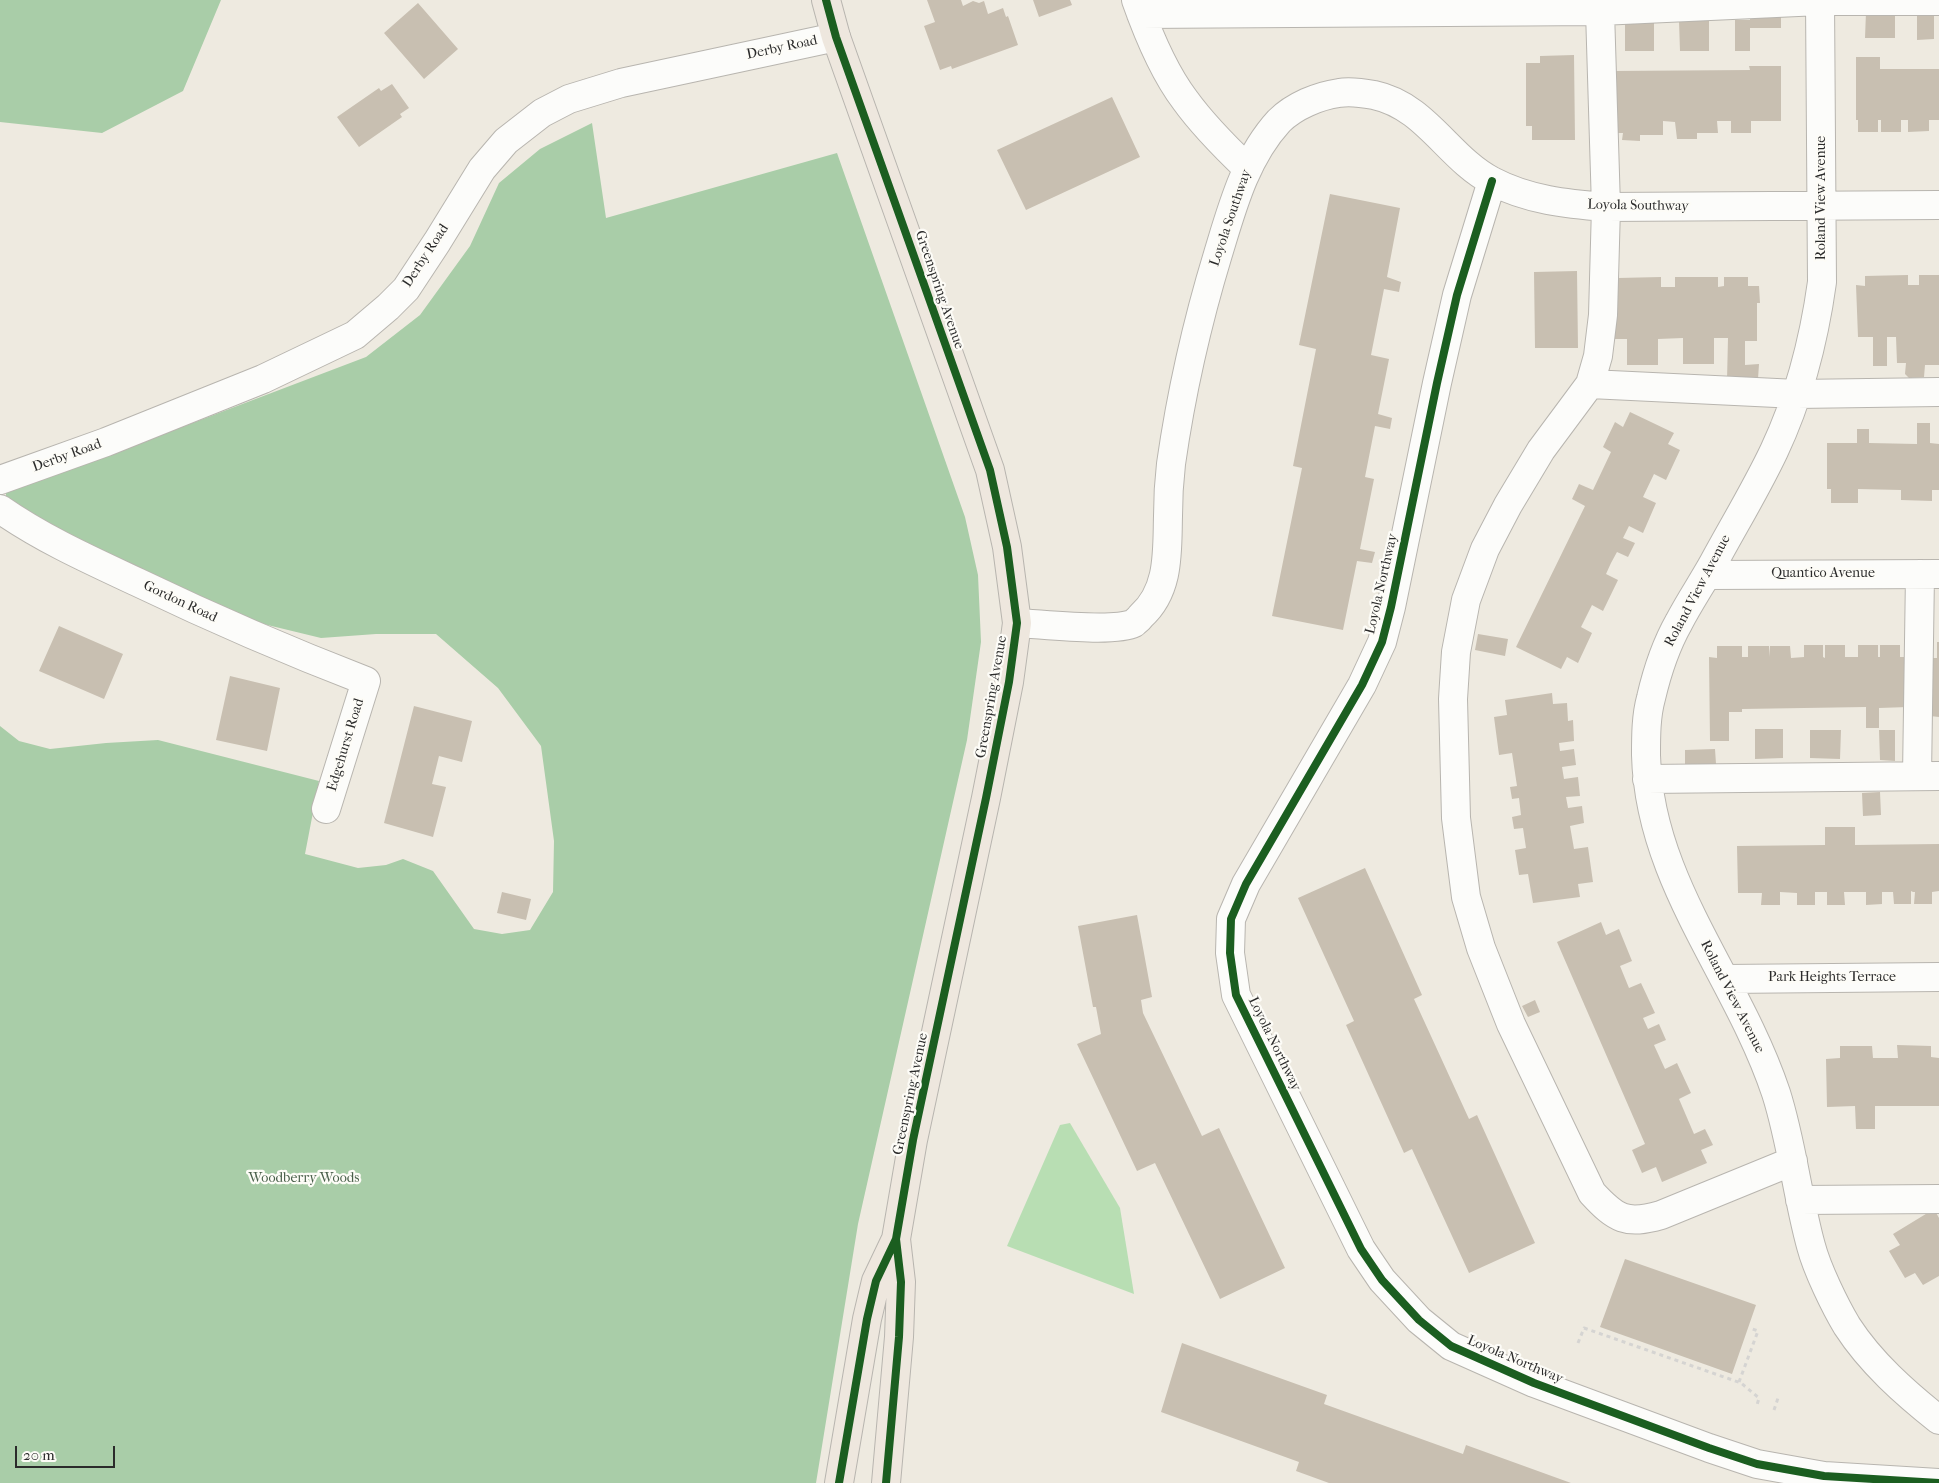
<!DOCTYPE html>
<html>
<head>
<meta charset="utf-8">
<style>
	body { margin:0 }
	#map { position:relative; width:1939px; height:1483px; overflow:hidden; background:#eeeae0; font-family:"IM FELL French Canon",serif }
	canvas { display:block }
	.scale { position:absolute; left:15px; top:1446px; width:100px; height:22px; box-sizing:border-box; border:2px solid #2b2b2b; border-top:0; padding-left:6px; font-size:15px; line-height:18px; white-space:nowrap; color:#2b2b2b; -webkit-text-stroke:4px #fdfcf7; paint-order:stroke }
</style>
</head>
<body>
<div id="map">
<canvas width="1939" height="1483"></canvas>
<div class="scale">20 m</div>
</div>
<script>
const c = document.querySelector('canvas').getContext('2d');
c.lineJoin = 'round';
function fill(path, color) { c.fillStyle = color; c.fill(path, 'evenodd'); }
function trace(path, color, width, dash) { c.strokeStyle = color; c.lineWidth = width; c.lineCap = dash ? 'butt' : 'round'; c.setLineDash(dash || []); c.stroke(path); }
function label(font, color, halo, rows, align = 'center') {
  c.font = font + ' "IM FELL French Canon",serif'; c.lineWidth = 4.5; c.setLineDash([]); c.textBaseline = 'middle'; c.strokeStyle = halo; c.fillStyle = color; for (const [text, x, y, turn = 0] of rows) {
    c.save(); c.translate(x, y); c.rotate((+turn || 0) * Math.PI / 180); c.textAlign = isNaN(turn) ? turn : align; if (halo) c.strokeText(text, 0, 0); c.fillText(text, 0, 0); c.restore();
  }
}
fill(new Path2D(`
	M1070,1123L1120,1208L1134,1294L1007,1246L1060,1125Z`), '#b8deb3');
fill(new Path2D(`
	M0,0H221L183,91L102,133L0,122Z
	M592,123L606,218L837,153L965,517L978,575L981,642L967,740L858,1224L816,1483H0V726L19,741L50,749L106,743L158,740L319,781L305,854L358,868L386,865L403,859L433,871L474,929L502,934L530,930L553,892L554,841L541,746L498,688L436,634H376L321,638L251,621L16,509L6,498V493L12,488L124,449L366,357L420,315L470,246L499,183L540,149Z`), '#a9cda8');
fill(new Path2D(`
	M927,0H961L963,6L973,1L979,3L984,1L988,14L1003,8L1006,17L1008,16L1018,45L952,69L951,66L940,70L924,26L935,22Z
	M1033,0H1070L1072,5L1039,17Z
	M418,3L458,49L424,79L384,33Z
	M1917,10H1934V39L1917,40Z
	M1866,12H1895V38H1865Z
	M1750,13H1781V28H1750V51H1735V20H1750Z
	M1709,20V51H1680L1679,21Z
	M1625,21H1654V51H1625Z
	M1574,55L1575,140H1532V126H1526V63H1540V56Z
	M1856,57H1880V69H1939V120H1929V131L1908,132V120H1901V132H1881V120H1878V132H1858V120H1856Z
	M1749,66H1781V121H1751V133H1731V121H1717L1718,133H1697V139H1677L1675,122L1663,121V135H1640V141L1622,140L1623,133H1618V122H1613L1612,71L1750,70Z
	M392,84L409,108L400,114L402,117L359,147L337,117L379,88L381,91Z
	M1112,97L1140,157L1026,210L997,150Z
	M1330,194L1400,208L1387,277L1401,282L1399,292L1384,289L1371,355L1389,359L1378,414L1392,418L1390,429L1375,426L1365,477L1374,479L1360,549L1375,552L1372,563L1357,561L1343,630L1272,616L1302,468L1293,466L1316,349L1299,345Z
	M1577,271L1578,348H1535L1534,272Z
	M1908,275V285H1919V275H1939V365H1925L1924,377L1909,378L1905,374L1906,363H1897L1896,337H1887V366H1873V337H1858L1856,285L1865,286V276Z
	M1661,277V287H1675V277H1718V287L1724,286V277H1748V286H1759L1760,303H1757V341H1745V365L1759,364L1758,379L1727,380L1728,338H1714V364H1683V338L1658,339V365H1627V339H1614L1612,287H1618V278Z
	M1630,412L1674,433L1668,444L1680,450L1666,480L1654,474L1643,497L1656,503L1643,533L1629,526L1623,538L1635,543L1628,557L1617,552L1611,563L1606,574L1618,580L1603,611L1592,605L1581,627L1592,633L1578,663L1567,657L1561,669L1516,647L1585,506L1572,499L1579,484L1593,490L1611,452L1603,447L1615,422L1623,427Z
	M1917,423H1930V443L1939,444V490H1932V501L1901,500V490L1858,489V503H1831V489H1827V443H1857V429H1869V443L1917,444Z
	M59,626L123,654L104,699L39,671Z
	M1478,634L1508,639L1505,656L1475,650Z
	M1937,642H1939V717L1930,716L1931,658H1937Z
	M1804,645H1823V657L1825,658V645H1845V657H1858V645H1878V657H1880V645H1900V657H1908V707L1879,708V728H1866V707L1742,709V712H1729V741H1710L1709,657L1717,658V646H1742V657H1748V646H1769L1770,657V646H1790L1791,658L1804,657Z
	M230,676L280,688L267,751L216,740Z
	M1552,693L1553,704L1567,703L1568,721L1573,720L1574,741L1559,743L1560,751L1574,749L1576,765L1562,767L1564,779L1578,777L1580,796L1566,797L1568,808L1582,806L1584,823L1570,826L1574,849L1588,847L1593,882L1578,884L1580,897L1533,903L1528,874L1519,875L1515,850L1526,848L1523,828L1514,829L1512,817L1521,815L1519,798L1512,799L1510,787L1517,786L1512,753L1499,755L1494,717L1507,715L1505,700Z
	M414,706L472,721L462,762L439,756L432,784L446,787L433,837L384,823Z
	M1755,729H1783V758L1755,759Z
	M1810,730H1841L1840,759L1810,758Z
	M1879,730H1895V761L1880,760Z
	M1715,749L1716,764L1685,765V750Z
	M1880,792L1881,815L1863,816L1862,793Z
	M1825,827H1855V845L1939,844V891L1932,892V904H1914L1915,892H1913L1911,891V904H1894L1893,892H1882V904L1866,905V892H1844L1845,905H1827V892H1815V905H1797V893L1780,892V905H1761L1762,893H1738L1737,846L1825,845Z
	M1365,868L1422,995L1414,999L1469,1119L1477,1115L1535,1243L1469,1273L1412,1149L1404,1153L1346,1025L1354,1021L1298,898Z
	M502,892L531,899L526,920L497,913Z
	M1137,915L1152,997L1141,1000L1143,1013L1202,1136L1219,1128L1285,1268L1220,1299L1155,1163L1137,1171L1077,1044L1101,1034L1096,1007H1093L1078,926Z
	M1601,922L1606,935L1619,929L1632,961L1620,966L1629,988L1641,983L1655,1013L1643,1018L1648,1029L1659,1024L1666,1040L1654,1045L1665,1069L1677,1063L1691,1093L1679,1099L1694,1134L1705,1129L1713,1145L1701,1150L1707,1163L1662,1182L1656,1167L1642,1173L1632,1150L1645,1144L1557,942Z
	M1535,1000L1540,1012L1528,1017L1522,1006Z
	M1897,1045L1931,1046V1057L1939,1058V1106H1875V1129H1856L1855,1106L1827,1107L1826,1059L1840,1058V1046H1872L1873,1058H1898Z
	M1934,1209L1939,1218V1276L1923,1285L1915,1273L1905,1278L1889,1251L1900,1245L1893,1234Z
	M1625,1259L1756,1305L1732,1374L1600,1327Z
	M1182,1343L1327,1395L1324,1404L1463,1454L1466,1445L1571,1483H1329L1296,1471L1299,1462L1161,1412Z`), '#c8bfb1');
const minor = new Path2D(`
	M1136,0C1148,34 1163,71 1185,100C1203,125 1225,147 1247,168
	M1820,0L1822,282C1814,340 1799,398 1774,451C1756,489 1734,525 1714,562C1703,582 1690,601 1679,622C1666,645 1657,672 1651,698C1646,716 1646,736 1646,755C1649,882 1737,976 1776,1093C1792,1143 1797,1195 1811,1246C1817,1269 1835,1306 1847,1326C1871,1363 1905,1393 1939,1420
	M1600,11L1606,207L1603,315L1598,356L1590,384L1541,450L1508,505L1485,549L1466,600L1456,652L1453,699L1456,818L1466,897L1481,948L1511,1024L1592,1193C1616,1219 1626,1225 1661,1215L1793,1161
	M1141,14L1600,11L1820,1H1939
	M1492,181L1457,295L1437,383L1391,607L1382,642L1362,685L1246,884L1231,919L1230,953L1236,995L1361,1249L1382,1280L1419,1320L1451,1346L1534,1383L1709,1448L1757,1464L1824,1476L1939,1483
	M1590,384L1797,394L1939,392
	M0,480L106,442L263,379L355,335L388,307L406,289L437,242L482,169L506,141L542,113L569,99L621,83L836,37
	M0,509C43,539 90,560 137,582C212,618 288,651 366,681L326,809
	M1707,575L1939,574
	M1017,623C1042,624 1114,633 1134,623C1135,622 1141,617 1141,616C1170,590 1167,551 1168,516C1168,499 1169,481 1171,464C1181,394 1197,323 1218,254C1232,208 1245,158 1279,121C1294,106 1318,96 1339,93C1350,91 1363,93 1374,95C1426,106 1448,158 1492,181C1528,200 1567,204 1606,207L1939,205
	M1917,776L1920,574
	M1647,779L1939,776
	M1725,979L1939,977
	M1800,1200L1939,1199`);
const major = new Path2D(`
	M826,0L836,37L990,470L1007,547L1017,623L1009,682L986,798L913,1140L896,1239L876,1281L867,1319L839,1483
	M886,1483L899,1337L901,1282L896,1239`);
trace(minor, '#b8b5af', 30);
trace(major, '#b8b5af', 30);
trace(new Path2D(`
	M1578,1343L1584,1328L1741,1383L1759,1398L1757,1405
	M1739,1382L1758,1331L1750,1328
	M1774,1410L1778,1398`), '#d5d4d2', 3, [4, 4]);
trace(minor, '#fcfcfa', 28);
trace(major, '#eee7de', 28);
trace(new Path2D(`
	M826,0L836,37L990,470L1007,547L1017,623L1009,682L986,798L913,1140L896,1239L876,1281L867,1319L839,1483
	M1492,181L1457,295L1437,383L1391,607L1382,642L1362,685L1246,884L1231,919L1230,953L1236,995L1361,1249L1382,1280L1419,1320L1451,1346L1534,1383L1709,1448L1757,1464L1824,1476L1939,1483
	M886,1483L899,1337L901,1282L896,1239`), '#1b5e20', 8);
label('14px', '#2b2b2b', '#fdfcf7', [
	["Derby Road",782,48,-12],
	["Roland View Avenue",1822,198,-90],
	["Loyola Southway",1638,206,1],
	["Loyola Southway",1231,218,-71],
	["Derby Road",426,256,-57],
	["Greenspring Avenue",939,290,71],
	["Derby Road",67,456,-20],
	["Quantico Avenue",1823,574],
	["Loyola Northway",1382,584,-77],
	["Roland View Avenue",1698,591,-62],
	["Gordon Road",180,602,25],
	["Greenspring Avenue",992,697,-80],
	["Edgehurst Road",346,745,-73],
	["Park Heights Terrace",1832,978],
	["Roland View Avenue",1732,997,63],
	["Loyola Northway",1274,1044,64],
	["Greenspring Avenue",911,1094,-78],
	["Loyola Northway",1515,1360,23]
]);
label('14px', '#485e49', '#fdfcf7', [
	["Woodberry Woods",304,1179]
]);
</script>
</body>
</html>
